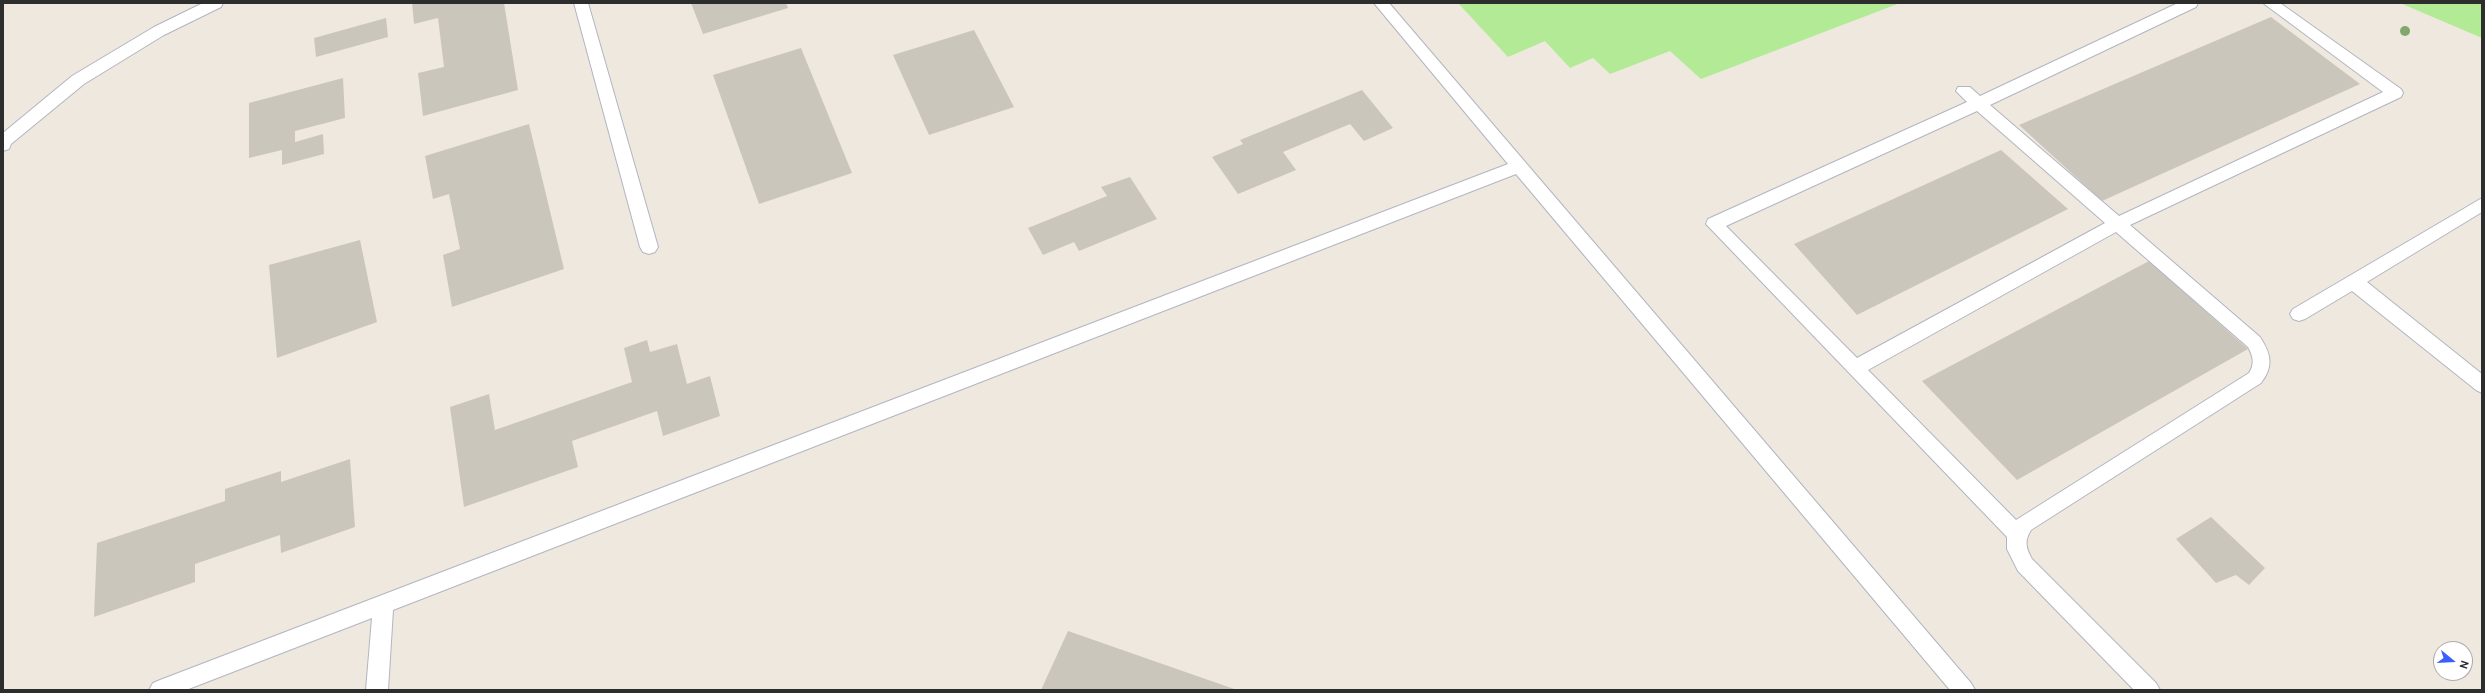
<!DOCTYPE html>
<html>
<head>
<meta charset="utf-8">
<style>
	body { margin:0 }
	#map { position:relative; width:2485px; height:693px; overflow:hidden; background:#efe8de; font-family:Overpass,sans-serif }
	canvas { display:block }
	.frame { position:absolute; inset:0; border:4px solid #2d2d2d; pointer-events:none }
	.north { position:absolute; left:2433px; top:641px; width:40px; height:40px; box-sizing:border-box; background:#fff; border:1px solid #ababab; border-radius:50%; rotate:108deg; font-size:11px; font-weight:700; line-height:16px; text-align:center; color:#2d2d2d }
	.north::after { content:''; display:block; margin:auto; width:14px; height:18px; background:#3b5fff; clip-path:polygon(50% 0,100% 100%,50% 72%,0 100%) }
</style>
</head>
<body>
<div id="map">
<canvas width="2485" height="693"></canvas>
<div class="frame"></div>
<div class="north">N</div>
</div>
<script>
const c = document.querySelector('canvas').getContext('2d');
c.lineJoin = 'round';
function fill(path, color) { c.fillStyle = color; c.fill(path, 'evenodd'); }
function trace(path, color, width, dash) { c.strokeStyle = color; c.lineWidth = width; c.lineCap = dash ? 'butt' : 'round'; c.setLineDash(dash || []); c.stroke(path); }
fill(new Path2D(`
	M1458,3H1900L1701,79L1670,51L1610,74L1593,58L1570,68L1545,41L1508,57Z
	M2400,3H2482V38Z`), '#b2ea96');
fill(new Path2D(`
	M412,3H504L518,90L423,116L418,73L444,67L438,18L414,24Z
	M691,3H786L788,8L703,34Z
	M2271,17L2360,84L2102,201L2019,125Z
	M386,18L388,37L316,57L314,38Z
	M974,30L1014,107L929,135L893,55Z
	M801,48L852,173L759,204L713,75Z
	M343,78L345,118L295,131V142L323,134L324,154L282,165V150L249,158V103Z
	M1362,90L1393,128L1364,141L1350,124L1283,152L1296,170L1238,194L1212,157L1243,144L1240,140Z
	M529,124L564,269L452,307L443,255L460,249L449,194L433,199L425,156Z
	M2001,150L2068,209L1857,315L1794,244Z
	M1130,177L1157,219L1079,251L1074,242L1043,255L1028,228L1107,196L1101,187Z
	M360,240L377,322L277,358L269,265Z
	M2149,261L2248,349L2017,480L1922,381Z
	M647,340L650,352L677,344L687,384L710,376L720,416L663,436L657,411L572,441L578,467L464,507L450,407L489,394L495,430L632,382L624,348Z
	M350,459L355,527L281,553L280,535L195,564V582L94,617L97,543L225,501V489L281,471V482Z
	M2211,517L2265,568L2249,585L2236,575L2216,583L2176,539Z
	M1068,631L1237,690H1041Z`), '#cbc6bc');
const service = new Path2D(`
	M203,3H223L221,7L164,35L84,84L11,144L9,149L3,151V133L72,76L154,27Z
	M574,3H588L658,247L655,252L649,254L643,252L640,247Z
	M1374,3H1389L1971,683L1975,690H1950L1516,174L393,610L388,690H366L372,618L186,690H149L153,683L160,680L1508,164Z
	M2178,3H2198L2196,7L1990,105L2119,216L2383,92L2263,3H2280L2401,89L2403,93L2401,97L2130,225L2260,337C2271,354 2274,366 2261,383L2031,530C2024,541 2026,548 2032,559L2156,683L2160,690H2134L2018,571L2007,549V537L1706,224L1708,219L1967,102L1956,91L1958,87H1970L1980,96ZM1977,111L2105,223L1857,358L1726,226ZM2116,232L2248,347C2253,356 2255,364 2249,373L2016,520L1868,370Z
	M2482,198V212L2367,282L2482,374V393L2476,390L2352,291L2305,319L2299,321L2293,319L2290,314L2293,309Z`);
trace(service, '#b2b5c1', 2);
fill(service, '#fff');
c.fillStyle = '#81a76f';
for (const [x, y] of [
	[2405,31]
]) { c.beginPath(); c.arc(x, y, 5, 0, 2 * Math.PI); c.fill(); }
</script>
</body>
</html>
